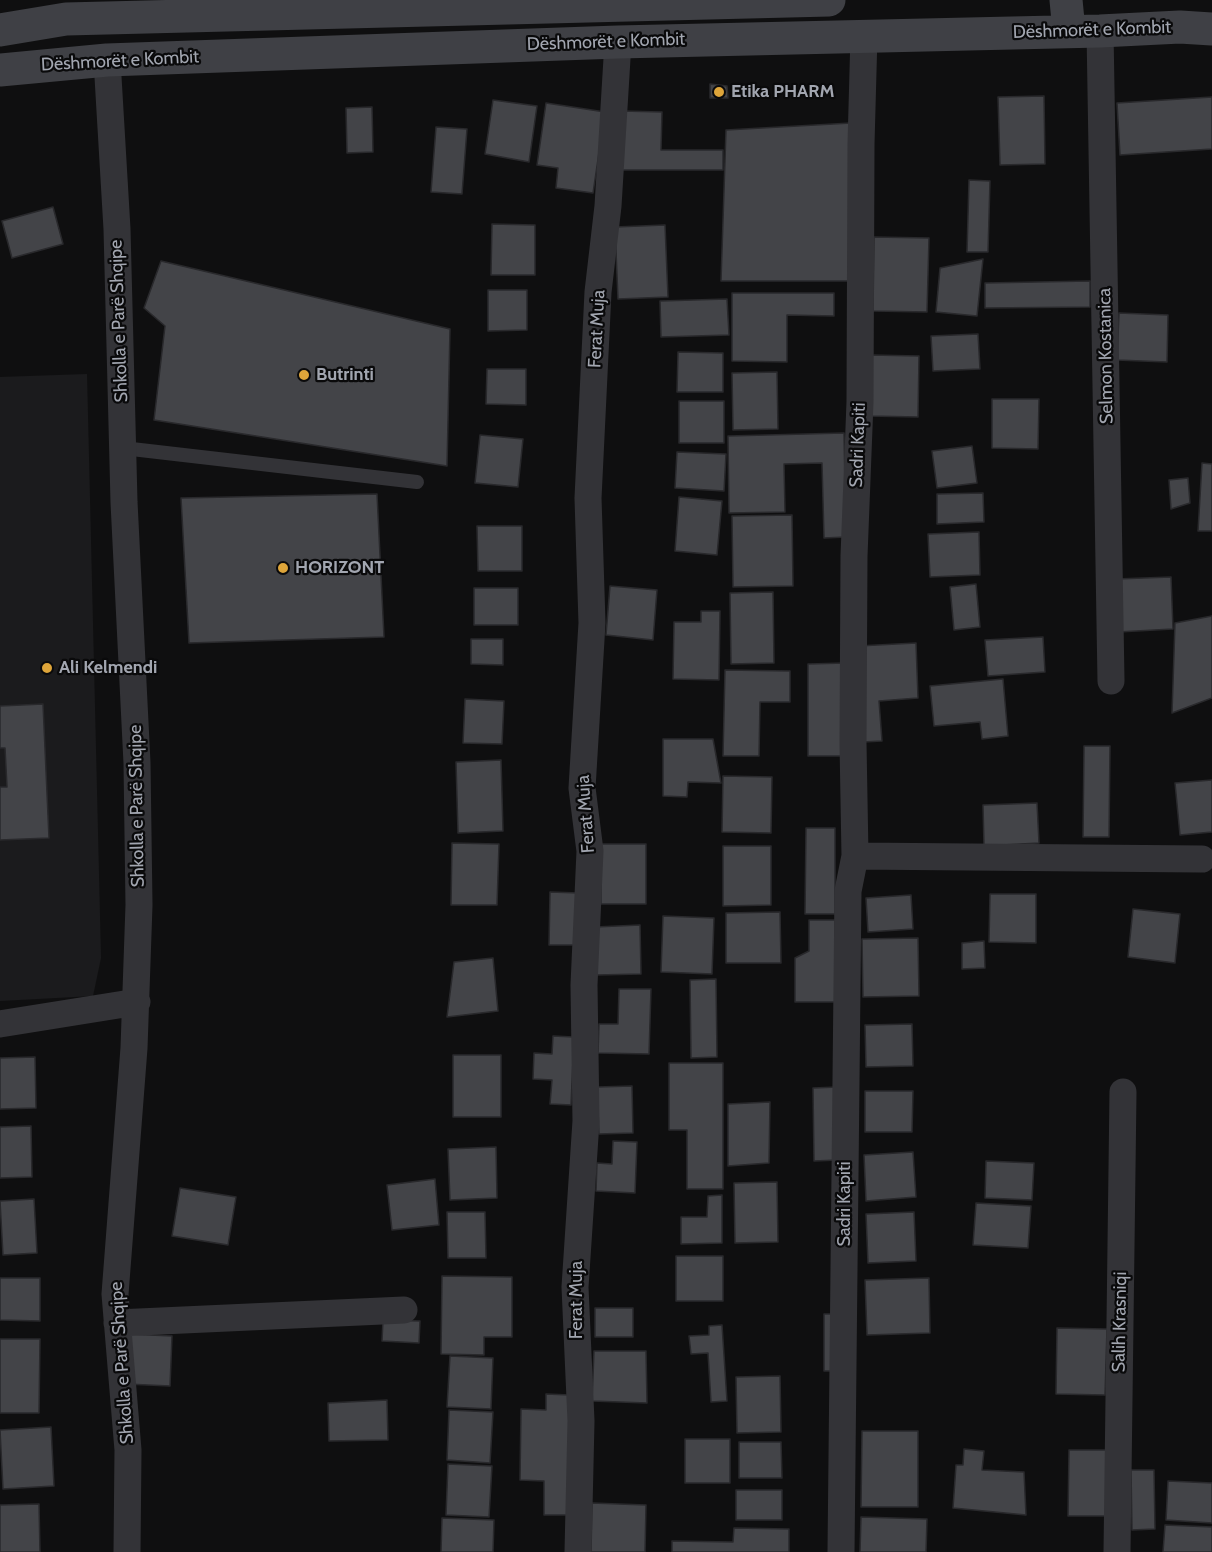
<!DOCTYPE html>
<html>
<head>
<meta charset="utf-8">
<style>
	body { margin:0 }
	canvas { display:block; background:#0f0f10 }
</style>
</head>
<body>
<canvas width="1212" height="1552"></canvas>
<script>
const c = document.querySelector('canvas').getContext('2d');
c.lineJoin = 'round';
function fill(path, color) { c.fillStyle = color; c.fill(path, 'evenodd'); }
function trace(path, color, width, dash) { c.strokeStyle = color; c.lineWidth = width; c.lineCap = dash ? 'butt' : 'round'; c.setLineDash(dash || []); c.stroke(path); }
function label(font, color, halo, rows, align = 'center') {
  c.font = font + ' Cabin,sans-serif'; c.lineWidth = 4.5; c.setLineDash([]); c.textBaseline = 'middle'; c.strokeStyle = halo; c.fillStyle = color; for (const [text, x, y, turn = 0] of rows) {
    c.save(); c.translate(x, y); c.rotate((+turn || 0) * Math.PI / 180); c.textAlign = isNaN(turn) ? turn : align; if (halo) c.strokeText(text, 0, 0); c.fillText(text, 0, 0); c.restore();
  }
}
fill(new Path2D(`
	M87,374L101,958L93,996L0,1001V377Z`), '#1b1b1d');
const building = new Path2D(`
	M710,84L727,86L728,98H710Z
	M1044,96L1045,164L1000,165L998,97Z
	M1212,97V149L1120,155L1117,103Z
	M493,100L537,106L529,162L485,154Z
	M546,103L605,112L593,193L556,188L558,168L537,165Z
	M372,107L373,152L347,153L346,108Z
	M622,111L662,112L661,150H723V170H622Z
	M851,123L850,281H721L726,130Z
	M436,127L467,129L462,194L431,192Z
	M969,180L990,181L988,252H967Z
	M53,207L63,244L12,258L2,221Z
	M492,224L535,225V275H491Z
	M665,225L668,297L618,299L615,227Z
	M874,237L929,238L927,312L873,311Z
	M983,259L977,316L936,312L940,268Z
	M161,261L450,329L447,466L154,420L165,326L144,308Z
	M1090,281V307L985,308V283Z
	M488,290H527V330L488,331Z
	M732,293H834V316L787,315V362L732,361Z
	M727,299L729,335L661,337L660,301Z
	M1119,313L1168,315L1167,362L1117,360Z
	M978,334L980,369L933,371L931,336Z
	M678,352L723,353V392H677Z
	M871,355L919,356L918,417L869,416Z
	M487,369H526V405L486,404Z
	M777,372L778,429L733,430L732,373Z
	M992,399H1039L1038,449L992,448Z
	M679,401H724V443H679Z
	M844,433L846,537L824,538L822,463L784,464L785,512L729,513L728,436Z
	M480,435L523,439L518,487L475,483Z
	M972,446L977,483L937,488L932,451Z
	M677,452L726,454L724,491L675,488Z
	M1202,463L1212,464V531H1198Z
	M1188,478L1190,503L1171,509L1169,480Z
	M983,493L984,522L937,524V494Z
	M377,494L384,637L189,643L181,498Z
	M679,497L722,501L717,555L675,551Z
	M792,515L793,586L733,587L732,516Z
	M477,526H522V571H478Z
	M979,532L980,575L930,577L928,534Z
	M1171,577L1173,629L1118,632L1116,579Z
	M976,584L980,627L954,630L950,587Z
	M610,586L657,590L653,640L606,635Z
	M474,588H518V625H474Z
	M773,592L774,663L731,664L730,593Z
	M701,611H720L719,680L673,679L674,622H701Z
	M1212,616V698L1172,713L1175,623Z
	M1043,637L1045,672L988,676L985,640Z
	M471,639H503V665L471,664Z
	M916,643L918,698L879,701L882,741L863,742L858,646Z
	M845,663V756H808V664Z
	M725,670L790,671V702H760L759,756H723Z
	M1003,679L1008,736L982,739L980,722L934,726L930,686Z
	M465,699L504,701L502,744L463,743Z
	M43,704L49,838L0,840V787H7L5,748H0V706Z
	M663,739H713L721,783L688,782L687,797L663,796Z
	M1084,746H1110L1109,837H1083Z
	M501,760L503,831L458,833L456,762Z
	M723,776L772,777L771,833L722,832Z
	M1212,780V832L1180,835L1175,783Z
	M1037,803L1039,843L984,846L983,805Z
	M806,828H835V914H805Z
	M452,843L499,844L497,905H451Z
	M601,844H646V904H601Z
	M723,846H771V905L723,906Z
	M550,892L579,893L578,945H549Z
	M990,894H1036V943L989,942Z
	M911,895L913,929L868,932L866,898Z
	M1133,909L1180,914L1175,963L1128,957Z
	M780,912L781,963H726V913Z
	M663,916L714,918L712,974L661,972Z
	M809,920H835V1002H795V958L809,951Z
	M640,925L641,974L597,975L595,927Z
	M918,938L919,996L863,997L862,939Z
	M984,941L985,968L962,969V943Z
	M493,958L498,1011L447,1017L454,962Z
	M716,979L717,1057L691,1058L690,980Z
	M619,989H651L649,1054L598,1053L599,1024H618Z
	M912,1024L913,1066L866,1067L865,1025Z
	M553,1036L574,1037L571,1105L550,1104L552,1080L533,1079L534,1053L552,1054Z
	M453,1055H501V1117H453Z
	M35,1057L36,1108L0,1109V1058Z
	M669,1063H723V1189H687V1130H669Z
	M632,1086L633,1133L599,1134L597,1087Z
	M838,1087V1160L814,1161L813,1088Z
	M865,1091H913L912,1132H865Z
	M770,1102L769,1163L728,1166V1104Z
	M31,1126L32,1177L0,1178V1127Z
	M613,1141L637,1142L635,1193L596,1191L597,1163L612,1164Z
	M496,1147L497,1198L450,1200L448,1149Z
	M913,1152L916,1197L866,1201L864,1155Z
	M986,1161L1034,1163L1032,1200L985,1198Z
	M435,1179L439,1225L392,1230L387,1185Z
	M777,1182L778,1242L735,1243L734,1183Z
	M180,1188L236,1197L228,1245L172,1236Z
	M722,1195V1243L681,1244V1217H707L708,1196Z
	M34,1199L37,1253L3,1255L0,1201Z
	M976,1203L1031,1206L1028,1248L973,1245Z
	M447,1212H485L486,1258H448Z
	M914,1212L916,1261L868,1263L866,1214Z
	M676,1256H723V1301H676Z
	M442,1276L512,1277V1337H484V1355L441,1354Z
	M0,1278H40V1321L0,1320Z
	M929,1278L930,1333L867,1335L865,1280Z
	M595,1308H633V1337H595Z
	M824,1314H842L840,1371H824Z
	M383,1320L420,1321L419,1343L382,1341Z
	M722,1325L727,1401L711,1402L708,1353L691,1354L689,1336L709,1335V1326Z
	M1057,1328L1107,1329L1105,1395L1056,1394Z
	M129,1334L172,1336L170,1386L126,1384Z
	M0,1339H40L39,1413H0Z
	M594,1351H646L647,1403L592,1401Z
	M450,1356L493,1358L491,1409L447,1407Z
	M780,1376L781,1432L737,1433L736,1377Z
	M546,1394L570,1395L568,1515H544V1481L520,1480L521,1409L546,1410Z
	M387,1400L388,1440L329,1441L328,1403Z
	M449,1410L493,1412L490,1463L447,1460Z
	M51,1427L54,1486L3,1489L0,1430Z
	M862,1431H918V1507H861Z
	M685,1439H730V1483H685Z
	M739,1442H781L782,1478H739Z
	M964,1449L984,1451L982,1470L1024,1472L1026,1515L953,1508L956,1465H963Z
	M1069,1450H1110L1109,1516H1068Z
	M448,1464L492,1466L489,1517L446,1515Z
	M1131,1470H1154L1155,1529L1132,1530Z
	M1168,1481L1212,1483V1523L1166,1520Z
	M736,1490H782V1520H736Z
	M592,1503L646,1505L645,1552H591Z
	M39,1504L40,1552H0V1505Z
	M861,1517L927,1519L926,1552H860Z
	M442,1518L494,1520L493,1552H441Z
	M1165,1525L1212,1527V1552H1163Z
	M734,1528L789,1529V1552H672V1541L733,1542Z`);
fill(building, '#434448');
trace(building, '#29292c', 1.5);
trace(new Path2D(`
	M123,448L417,482`), '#333337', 14);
trace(new Path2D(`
	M1100,31L1111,681
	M107,60L117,229L124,502L137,763L139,905L134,1048L115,1294L128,1450L127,1552
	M855,856L1202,859
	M0,1024L137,1002
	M117,1323L404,1310
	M578,1552L581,1421L575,1287L586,1121L584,985L590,851L582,788L592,623L588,498L598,292L608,206L618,42
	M841,1552L848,891L855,856L853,743L854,556L860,402L861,144L864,35
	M1117,1552L1123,1092`), '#333337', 27);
trace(new Path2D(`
	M1066,0L1069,31
	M0,30L66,19L829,0
	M0,70L107,60L618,42L1100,31L1180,27L1212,29`), '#3f4045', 33);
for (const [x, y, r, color] of [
	[719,92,6,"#dea53a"],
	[304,375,6,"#dea53a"],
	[283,568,6,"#dea53a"],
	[47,668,6,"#dea53a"]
]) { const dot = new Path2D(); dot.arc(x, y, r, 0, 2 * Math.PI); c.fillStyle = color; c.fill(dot); trace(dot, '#0a0a0b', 2); }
label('18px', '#a2a6b0', '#0a0a0b', [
	["Dëshmorët e Kombit",1092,30,-2],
	["Dëshmorët e Kombit",606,42,-2],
	["Dëshmorët e Kombit",120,61,-3],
	["Shkolla e Parë Shqipe",119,321,-92],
	["Ferat Muja",597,329,-87],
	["Selmon Kostanica",1106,356,-91],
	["Sadri Kapiti",858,445,-88],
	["Shkolla e Parë Shqipe",137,806,-91],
	["Ferat Muja",586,814,-94],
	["Sadri Kapiti",845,1204,-90],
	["Ferat Muja",577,1300,-90],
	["Salih Krasniqi",1120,1322,-89],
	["Shkolla e Parë Shqipe",122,1363,-94]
]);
label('bold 18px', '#a2a6b0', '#0a0a0b', [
	["Etika PHARM",731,92],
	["Butrinti",316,375],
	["HORIZONT",295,568],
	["Ali Kelmendi",59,668]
], 'left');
</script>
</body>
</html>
